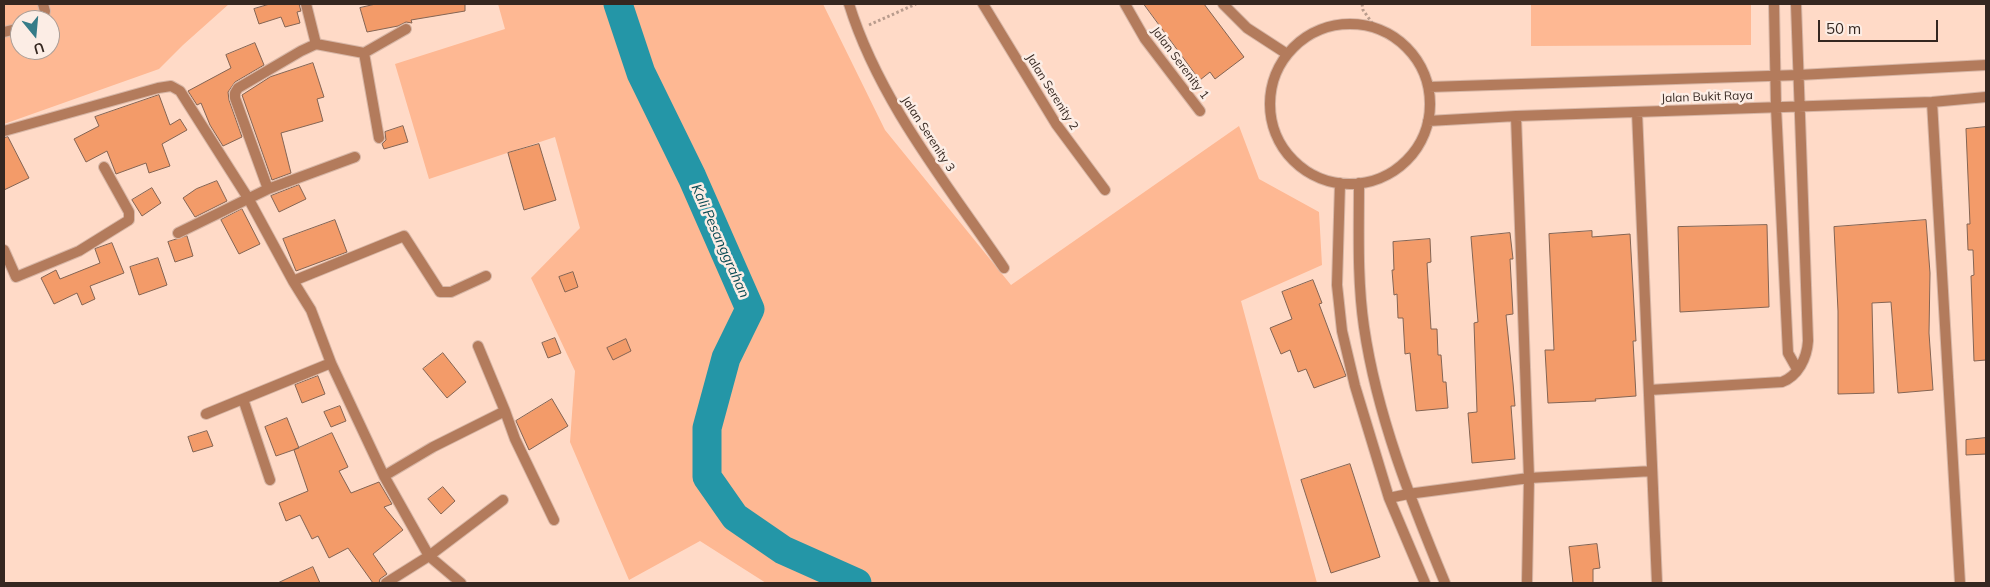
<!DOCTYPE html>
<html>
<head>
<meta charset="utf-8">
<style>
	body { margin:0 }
	#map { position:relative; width:1990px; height:587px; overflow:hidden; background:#ffdac7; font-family:Mulish,sans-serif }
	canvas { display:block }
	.frame { position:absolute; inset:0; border:5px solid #352720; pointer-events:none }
	.north { position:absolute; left:10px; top:10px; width:50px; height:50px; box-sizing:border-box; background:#fcede5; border:1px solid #ac9e96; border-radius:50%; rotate:163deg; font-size:14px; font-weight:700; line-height:20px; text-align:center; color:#352720 }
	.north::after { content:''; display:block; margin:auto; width:18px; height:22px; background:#367c88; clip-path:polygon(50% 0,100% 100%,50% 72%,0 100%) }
	.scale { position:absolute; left:1818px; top:20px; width:120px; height:22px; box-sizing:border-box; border:2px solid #352720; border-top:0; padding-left:6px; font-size:15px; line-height:18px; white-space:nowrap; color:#352720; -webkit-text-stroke:4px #fcede5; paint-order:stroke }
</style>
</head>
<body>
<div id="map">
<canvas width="1990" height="587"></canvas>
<div class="frame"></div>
<div class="north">U</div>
<div class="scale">50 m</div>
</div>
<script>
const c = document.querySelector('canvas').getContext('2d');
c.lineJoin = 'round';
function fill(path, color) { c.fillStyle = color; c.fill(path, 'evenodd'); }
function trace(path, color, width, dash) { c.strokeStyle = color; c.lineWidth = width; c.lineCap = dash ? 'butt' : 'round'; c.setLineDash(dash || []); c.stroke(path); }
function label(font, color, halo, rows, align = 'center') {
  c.font = font + ' Mulish,sans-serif'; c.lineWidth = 5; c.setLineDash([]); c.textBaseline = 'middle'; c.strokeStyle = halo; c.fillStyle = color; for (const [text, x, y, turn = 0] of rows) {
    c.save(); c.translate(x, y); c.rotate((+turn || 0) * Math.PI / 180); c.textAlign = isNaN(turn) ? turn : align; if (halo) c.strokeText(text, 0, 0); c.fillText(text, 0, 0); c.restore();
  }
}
fill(new Path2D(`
	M4,4H229L183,45L159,69L4,124ZM20,20H50V50H20Z
	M498,4H823L885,130L1011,285L1239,126L1259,179L1319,212L1322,265L1241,301L1317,583H766L700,541L629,580L570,442L575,371L531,278L580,228L555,137L429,179L395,64L505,29Z
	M1531,4H1751V45L1531,46Z`), '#feb893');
trace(new Path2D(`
	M618,4L641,73L692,177L750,309L726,358L707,428V477L735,517L783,550L857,583`), '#2496a7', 29);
const building = new Path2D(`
	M270,4H299L301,11L297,12L300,23L285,27L281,17L259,24L254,9Z
	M376,4H465V11L411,20L412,23L406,22L398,26L367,32L360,8Z
	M1144,4H1204L1244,57L1215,79L1210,72L1200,80Z
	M255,43L264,65L235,82L228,92L229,100L242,137L223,146L210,125L201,103L197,105L188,91L231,68L226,55Z
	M313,63L324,97L317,99L323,121L281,133L291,173L272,180L242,95L270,77Z
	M159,95L170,125L180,119L187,130L162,144L170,166L149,173L146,163L116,174L107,151L86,162L74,139L99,126L95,117Z
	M403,126L408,142L384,149L382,144L386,140L385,132Z
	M1986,127V360L1974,361L1971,276L1974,275L1973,250H1968L1967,224H1970L1966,129Z
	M8,137L29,178L4,190V138Z
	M539,144L556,200L524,210L508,153Z
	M217,181L227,201L195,217L183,198L196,189Z
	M299,185L306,199L279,212L271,196Z
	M152,188L161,203L142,216L132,200Z
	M242,209L260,244L239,254L221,220Z
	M335,220L347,252L296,271L283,239Z
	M1926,220L1930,273L1929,333L1933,390L1898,393L1891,302L1872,303L1874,393L1838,394V311L1834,227Z
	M1767,225L1769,307L1680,312L1678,227Z
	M1592,231V237L1630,234L1636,341H1633L1636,396L1595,399L1596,401L1548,403L1545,350H1554L1549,234Z
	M1510,233L1513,259H1510L1513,314L1506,315L1513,383L1515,406H1511L1515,459L1472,463L1468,413L1477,412L1474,323L1478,322L1471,237Z
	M187,236L193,256L175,262L168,242Z
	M1430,239L1431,262L1427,263L1431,329H1437L1438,355H1441L1443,382H1446L1448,408L1416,411L1410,353L1405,354L1403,318H1398L1397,294L1394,295L1392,270H1394L1393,242Z
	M112,243L124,273L90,286L95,299L82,305L77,293L54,304L41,278L56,270L60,279L100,263L95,249Z
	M158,258L167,285L139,295L130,267Z
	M573,272L578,287L565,292L559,277Z
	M1313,280L1322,303L1319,304L1346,376L1314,388L1306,369L1298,372L1290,350L1281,354L1270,328L1292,319L1282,292Z
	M555,338L561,353L548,358L542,343Z
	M626,339L631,351L613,360L607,348Z
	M443,353L466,382L447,398L423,369Z
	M318,376L325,394L302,403L295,385Z
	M552,399L568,426L529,450L516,421Z
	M340,406L346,421L331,427L324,412Z
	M287,418L299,448L276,456L265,427Z
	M207,431L213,446L193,452L188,437Z
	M332,433L348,467L339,471L351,493L379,482L392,504L384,507L403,530L373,554L387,574L380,579L379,583H373L348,548L329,558L318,536L312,539L300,515L286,521L279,503L308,491L294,450Z
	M1986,438V454L1966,455V440Z
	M1350,464L1380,557L1331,573L1301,480Z
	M443,487L455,501L441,514L428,499Z
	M1597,544L1600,568L1593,569V583H1573L1569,547Z
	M313,567L320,583H278Z`);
fill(building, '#f39b69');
trace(building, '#846453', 1);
const street = new Path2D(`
	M43,4L45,11L43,20
	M306,4L316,44
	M849,4C879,101 947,184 1004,268
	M983,4L1056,124L1105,190
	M1125,4L1145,39L1200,111
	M1223,4L1247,28L1287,54
	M1774,4L1776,107L1788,353L1797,369
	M1270 104a80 80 0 1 1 160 0a80 80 0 1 1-160 0Z
	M4,32L20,28
	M364,53L379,138
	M1429,87L1799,75L1986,65
	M1932,102L1960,583
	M1637,112L1657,583
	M1516,116L1529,478L1527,583
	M1428,121L1516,116L1932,102L1986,97
	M4,131L158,88L171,86L180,91L248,198L293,281L311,310L331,363L384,476L429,556L461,583
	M1340,183L1337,285L1342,331L1355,386L1389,498L1425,583
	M1359,183C1359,231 1357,279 1364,327C1377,416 1411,501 1445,583
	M268,189L235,98V93L238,88L301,51L316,44L364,53L406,29
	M178,233L268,189L355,157
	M4,250L16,277L79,251L129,220V212L104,167
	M293,281L404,236L440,292H451L486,276
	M1649,390L1782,382C1798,376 1807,358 1808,341L1796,4
	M243,399L270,480
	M505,411L515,439L554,520
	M206,414L331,363
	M384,476L433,447L505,411L478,346
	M1389,498L1408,494L1529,478L1652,471
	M386,583L429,556L503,500`);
trace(street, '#d7b6a6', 12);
trace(new Path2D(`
	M1362,4L1363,10L1375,27
	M869,25L916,4`), '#b99c8d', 3, [2.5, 2.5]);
trace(street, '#b37b5c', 10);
label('12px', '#352720', '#fcede5', [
	["Jalan Serenity 1",1180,63,53],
	["Jalan Serenity 2",1052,92,58],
	["Jalan Bukit Raya",1707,97,-2],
	["Jalan Serenity 3",928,134,57]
]);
label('italic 14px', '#084a53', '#fcede5', [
	["Kali Pesanggrahan",720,241,66]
]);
</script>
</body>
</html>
